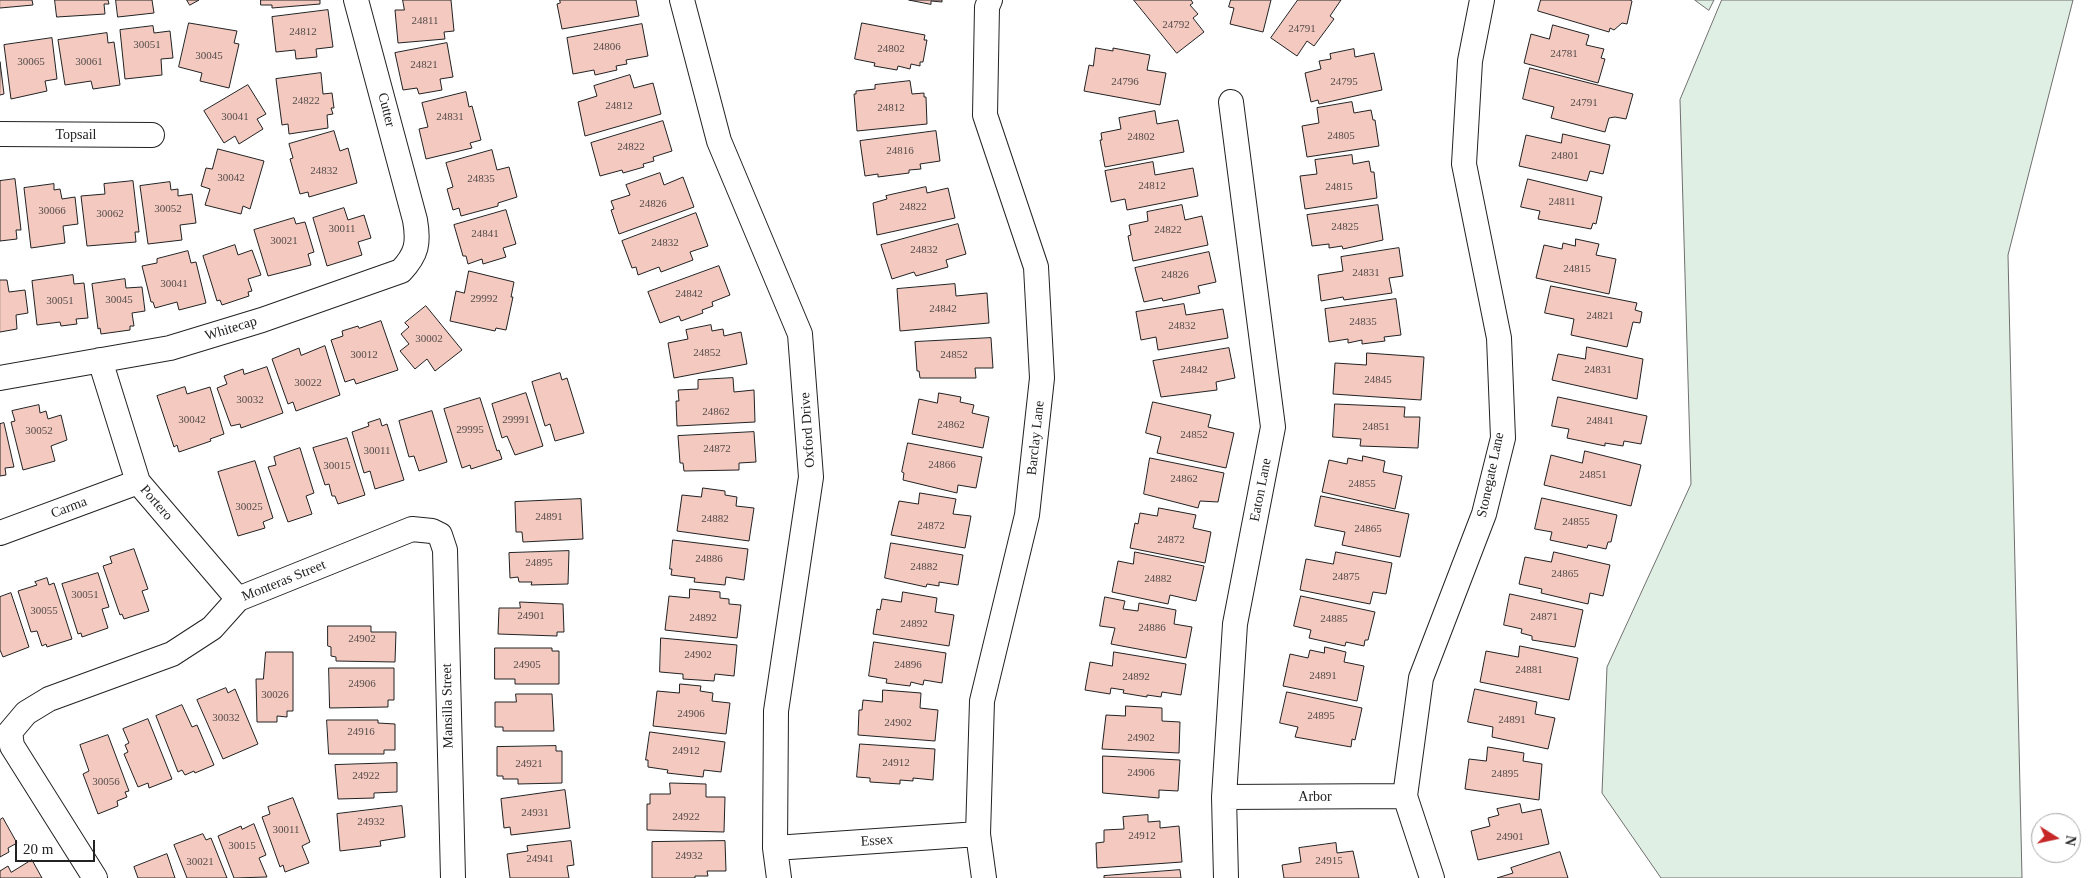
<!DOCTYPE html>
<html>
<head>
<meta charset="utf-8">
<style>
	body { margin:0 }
	#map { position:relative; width:2096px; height:878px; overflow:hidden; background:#fff; font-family:Georgia,serif }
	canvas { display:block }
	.north { position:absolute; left:2031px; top:813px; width:50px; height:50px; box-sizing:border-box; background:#fff; border:1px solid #a7a7a7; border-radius:50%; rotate:100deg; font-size:14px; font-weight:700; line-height:20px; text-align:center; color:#222 }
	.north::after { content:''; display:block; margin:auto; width:18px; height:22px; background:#c62828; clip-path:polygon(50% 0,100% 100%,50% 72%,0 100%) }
	.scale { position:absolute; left:15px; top:840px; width:80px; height:22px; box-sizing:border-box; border:2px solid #222; border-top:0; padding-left:6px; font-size:15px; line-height:18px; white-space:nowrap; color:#222; -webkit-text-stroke:4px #fff; paint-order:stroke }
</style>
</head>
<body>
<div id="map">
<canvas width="2096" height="878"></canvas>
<div class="north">N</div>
<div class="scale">20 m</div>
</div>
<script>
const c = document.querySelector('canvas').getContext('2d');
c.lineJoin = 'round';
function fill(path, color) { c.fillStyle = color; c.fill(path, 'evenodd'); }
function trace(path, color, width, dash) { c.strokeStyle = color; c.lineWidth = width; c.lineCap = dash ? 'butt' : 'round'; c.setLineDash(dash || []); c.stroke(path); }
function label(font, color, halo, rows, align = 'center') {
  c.font = font + ' Georgia,serif'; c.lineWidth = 4; c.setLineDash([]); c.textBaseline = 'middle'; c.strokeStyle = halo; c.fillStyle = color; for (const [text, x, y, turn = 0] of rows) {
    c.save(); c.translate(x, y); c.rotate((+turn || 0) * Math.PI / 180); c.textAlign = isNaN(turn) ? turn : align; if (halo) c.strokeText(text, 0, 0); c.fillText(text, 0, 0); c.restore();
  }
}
const green = new Path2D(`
	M1695,0H1714L1709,10Z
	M1722,0H2073L2008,255L2022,878H1661L1602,793L1607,667L1691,484L1680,100Z`);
fill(green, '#e0efe3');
trace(green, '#6f6f6f', 1);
const building = new Path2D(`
	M0,0H32L33,5L0,8Z
	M55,0H108L109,4H104L105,14L57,17Z
	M116,0H152L154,13L118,17Z
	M187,0H199L190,5Z
	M261,0H320V4L272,8V5H261Z
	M403,0H451L454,31L444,32L445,39L398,43L395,10H404Z
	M560,0H636L639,16L562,29L557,4L560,3Z
	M909,0H942V2L931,1V4Z
	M1134,0H1191L1193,3L1190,5L1198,14L1193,18L1204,32L1177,53Z
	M1231,0H1271L1263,32L1230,24L1234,8L1229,7Z
	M1298,0H1341L1330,16L1334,19L1314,46L1307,41L1297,56L1271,38Z
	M1541,0H1630L1632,1L1627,24L1622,23L1614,30L1610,28L1609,32L1538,11Z
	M328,10L333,47L316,49L317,57L296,59L295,50L276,52L272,17Z
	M189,23L237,31L234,43L239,44L229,88L200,81L202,73L179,67Z
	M862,23L925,35L924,40H927L923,62H920V66L911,64L910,69L898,66L897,70L874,66L875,63L855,59Z
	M642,24L648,56L626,60L627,64L616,66L617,70L595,75L594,70L573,74L567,38Z
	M1553,25L1589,35L1586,45L1604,49L1601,58L1605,59L1598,83L1524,63L1531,34L1549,39Z
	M153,26L154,33L170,31L173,58L161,59L162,75L125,79L120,30Z
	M107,33L108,43L114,42L120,85L93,89L91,81L65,85L58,40Z
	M52,38L57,79L45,81L47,91L11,99L4,45Z
	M447,43L453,77L440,79L442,90L419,94L417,88L403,90L395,53Z
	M1096,48L1113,51V48L1150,55L1147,70L1166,73L1160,105L1084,91L1089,65L1093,66Z
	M1354,49L1355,57L1374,53L1382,90L1319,104L1318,100L1311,102L1305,73L1321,69L1319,61L1331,59L1330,54Z
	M0,62L4,94L0,95Z
	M1530,68L1633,94L1626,119L1615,117L1609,118L1605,132L1551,118L1554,107L1523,99Z
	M321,73L323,94L332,93L334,108H331L333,114L327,115L328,128L289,134L288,124L282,125L276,79Z
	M630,75L634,88L653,83L661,114L585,136L578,102L597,96L594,86Z
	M910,81L912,94L924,93V97H926L927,124L857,131L854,94H856V91L875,89V85Z
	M248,85L266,114L257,119L263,129L239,144L235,136L224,143L204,111Z
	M466,92L469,107L472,106L481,140L470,143L472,148L426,159L419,129L428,127L422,103Z
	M1352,102L1354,113L1371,110L1373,120H1375L1379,146L1307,157L1302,126L1319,123L1317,108Z
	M1155,111L1157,124L1178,120L1184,152L1105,167L1100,140H1102L1101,133L1121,129L1119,118Z
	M663,121L672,151L653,157L654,161L643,164L644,167L623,173L622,170L600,176L591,143Z
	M334,131L340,151L348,148L357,183L309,197L308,192L300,194L290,159L293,158L289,144Z
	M936,131L940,161L920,164L921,169L909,170V173L878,177V174L865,176L860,141Z
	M1563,134L1610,145L1603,174L1590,171L1587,181L1519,166L1526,135L1561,143Z
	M218,149L264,161L250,209L243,206L241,214L205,205L210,189L201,186L206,168L212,169Z
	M492,150L497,170L509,167L517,197L498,203V206L461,216L459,208L453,210L447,189L453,187L446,163Z
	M1352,155L1353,164L1369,161L1371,172H1374L1377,198L1305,209L1300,176L1317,174L1315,160Z
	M1153,162L1155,175L1193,168L1198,196L1127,210L1125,199L1111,202L1105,171Z
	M660,173L664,185L683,177L694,207L619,234L611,210L614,209L611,201L630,195L626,185Z
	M15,179L21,230H16L17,239L0,241V181Z
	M1528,179L1602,197L1596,224L1593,223L1591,229L1538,219L1540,211L1521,207Z
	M133,181L139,232H135L136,242L87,246L81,196L105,194L104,184Z
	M170,182L171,190L178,189V196L192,194L196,223L180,225L182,240L148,244L140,186Z
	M54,184V190L60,189L62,199L75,197L78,224L63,226L65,243L31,248L24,188Z
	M926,187L927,193L948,188L955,218L877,235L873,203L887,199L886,196Z
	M1182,205L1185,220L1202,216L1208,245L1133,261L1128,236L1131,235L1129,225L1148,221L1147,212Z
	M1378,205L1383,240L1343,249L1342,246L1329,248V244L1312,246L1307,215Z
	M344,208L348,220L364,215L371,238L358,242L362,255L327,266L313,218Z
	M506,210L516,244L503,248L506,257L483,264L482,259L468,264L466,256H463L454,225Z
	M696,213L708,246L690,252L693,260L661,272L659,267L638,275L636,267L632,268L622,241Z
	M294,218L296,224L305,222L314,252L308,254L311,265L268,276L254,230Z
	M958,224L966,254L946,260L948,267L916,276L914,272L892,279L881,245Z
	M1576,239L1599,244L1596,255L1616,259L1609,294L1536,278L1544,245L1562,249L1563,243L1575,246Z
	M235,245L238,255L252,250L261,275L248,279L252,291L248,292L249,296L222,305L220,300L217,301L203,256Z
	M1399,248L1403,276L1389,278L1392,293L1344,300L1343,297L1321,301L1318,275L1343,271L1341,257Z
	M188,251L191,263L196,262L206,303L179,310L177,302L155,308L153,302H151L142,266L157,263V259Z
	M1209,252L1216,282L1198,286L1200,293L1163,301L1162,298L1144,302L1135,268Z
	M719,266L730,295L712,302L713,306L702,310L703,313L681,321L679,316L660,323L648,292Z
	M469,271L514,282L511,297H513L506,330L496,328L495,331L450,321L456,291L464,293Z
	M73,275L74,284L84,283L88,318L76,319L77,324L61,326L60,322L37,325L32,281Z
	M125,279L126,288L142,287L145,311L132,313L134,326H130V330L101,334L100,328L98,329L92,284Z
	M0,280H7L9,292L25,290L28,313L16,315L17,329L0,332Z
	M955,284L956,296L987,293L989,323L900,331L897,289Z
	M1551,286L1637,303L1635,310L1642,312L1640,323L1633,322L1627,347L1571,335L1574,319L1545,313Z
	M1396,299L1401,335L1384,337L1385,341L1362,344V340L1348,343V339L1329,342L1325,309Z
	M1184,304L1186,315L1223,309L1228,338L1158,350L1156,337L1141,340L1136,312Z
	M426,306L462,350L435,371L427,359L415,369L400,351L409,344L401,334L409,327L405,323Z
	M381,321L398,370L356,384L354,379L345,382L331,340L343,336L342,331L358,326L359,328Z
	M711,325L712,331L723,329L724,336L741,332L747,364L674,378L668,343L688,339L686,330Z
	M991,338L993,368H975L976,378H920L919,371H917L915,342Z
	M325,346L340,395L296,411L293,402L288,404L272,359L299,348L301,355Z
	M1587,347L1643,359L1637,399L1552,380L1558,354L1585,359Z
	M1229,348L1235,378L1216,382L1217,390L1161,397L1153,361Z
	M1367,353L1424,357L1421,400L1333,394L1335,363L1366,365Z
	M267,367L283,413L241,428L240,424L231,426L217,388L227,384L224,376L243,369L244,374Z
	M560,373L562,380L567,378L584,433L555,441L550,424L545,426L532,382Z
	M733,378L734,392L754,390L755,422L677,426L676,401H679L678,390L698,389V380Z
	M185,387L187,394L210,387L224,434L210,439L211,441L179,452L177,445L174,447L157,396Z
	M526,393L543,446L515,455L507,436L502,438L492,404Z
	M939,393L961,397L960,402L974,405L972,413L989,417L983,448L912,434L919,399L937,403Z
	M1558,397L1647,416L1641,444L1624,441L1623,446L1605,443V446L1567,438L1569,429L1552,426Z
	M480,398L497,451L499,450L502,459L471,469L470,465L462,468L444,409Z
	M1153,402L1211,415L1208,427L1234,433L1226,468L1157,453L1161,437L1146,433Z
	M1335,404L1405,407L1404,417H1420L1418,448L1360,446L1361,439L1333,437Z
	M39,405L40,413L46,411L48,419L61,415L67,440L51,446L55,461L23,470L11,422L15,421L12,411Z
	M432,411L447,462L419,471L414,456L409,457L399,421Z
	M380,419L382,426L387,424L404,480L375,489L370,471L364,473L352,432L369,426L368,423Z
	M4,423L14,467L5,468L6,475L0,476V424Z
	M754,432L756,462L739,463V470L684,471L683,463H680L678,436Z
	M347,438L365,495L338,504L335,496H332L329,484L325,485L313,448Z
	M908,443L982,457L976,488L958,485L957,493L903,480L904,473L902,472Z
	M300,448L314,493L306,496L312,514L288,522L268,467L276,465L274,457Z
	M1585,451L1641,465L1631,506L1544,485L1551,455L1582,463Z
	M1363,456L1385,461L1383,472L1402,476L1395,509L1322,492L1329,460L1347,464L1348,458L1362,461Z
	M1150,458L1224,473L1218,502L1200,501L1198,508L1144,494Z
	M255,461L273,518L263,522L265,528L238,536L218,472Z
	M703,488L725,491V495L737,497L736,506L754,508L749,541L677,531L682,495L701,497Z
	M920,493L956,499L953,514L971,516L965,548L891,535L899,501L918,504Z
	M1321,496L1409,514L1400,557L1342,545L1345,532L1315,526Z
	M1542,498L1617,515L1611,542H1608L1606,549L1588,545L1587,548L1550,540L1552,532L1535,529Z
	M581,499L583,539L523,542L522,532H516L515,502Z
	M1159,508L1196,515L1193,528L1211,532L1205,563L1130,548L1135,523L1138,524L1140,513L1157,516Z
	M673,540L748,549L744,580L726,577L725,585L694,582L695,578L671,575L672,569H670Z
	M891,543L963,555L958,585L939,582V586L927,584L926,587L885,578Z
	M134,549L148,589L142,591L149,611L124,619L122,614L120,615L103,566L112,563L110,557Z
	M569,551L568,584L531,585L532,582H519L518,577L510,578L509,553Z
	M1135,552L1204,566L1196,601L1170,595L1168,604L1112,592L1118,561L1133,564Z
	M1336,552L1392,563L1386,594L1373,592L1370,604L1300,590L1306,559L1333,564Z
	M1554,552L1610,565L1603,596L1590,593L1588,604L1541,593L1542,589L1519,584L1525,557L1551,562Z
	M98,573L109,607L102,609L108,628L82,637L81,633L78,634L62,584Z
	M47,578L49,585L54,583L72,639L47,647L46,644L42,646L37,631L31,632L18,591L37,585L35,582Z
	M690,589L720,592V598L729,599V604L741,605L737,638L665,630L669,596L689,598Z
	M903,592L937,598L935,612L954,615L949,646L873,634L877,609L880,610L882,599L901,602Z
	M11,593L29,647L3,657L0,650V597Z
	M1510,594L1583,610L1575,647L1532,640V636L1521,633L1522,629L1504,625Z
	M1301,596L1375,612L1368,640H1365L1364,646L1346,642L1345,646L1309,638L1311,630L1294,626Z
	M1105,597L1125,601L1123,609L1138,611L1139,603L1176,610L1174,624L1192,627L1186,658L1111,644L1115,628L1100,626Z
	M520,602L563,604L564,632H557V636L498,634L499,608H520Z
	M328,626H371V632H396L395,662L336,661V657L331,656V647L328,646Z
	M661,638L737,645L734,676L715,674L714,681L683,679V674L660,672Z
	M874,642L946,653L942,683L924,680L923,685L911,682L910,686L886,683L887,679L869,676Z
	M1520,646L1578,658L1569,700L1480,682L1486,651L1518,657Z
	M1325,647L1346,652L1344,662L1364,666L1357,701L1283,686L1290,654L1308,658L1310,650L1324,653Z
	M495,648H552V651H559V684H515V679H495Z
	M266,652H293V711H287V717L277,716V722H257L256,679H263Z
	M1114,652L1186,664L1181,695L1162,692L1161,697L1147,695V697L1123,693L1124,690L1111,688L1110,694L1085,690L1090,662L1112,666Z
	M329,668H394V700H388V707L330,708Z
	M680,684L701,686L700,691L713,693L712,701L730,703L726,734L653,726L657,691L679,693Z
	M226,688L228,693L235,689L258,744L223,759L197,700Z
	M1475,689L1537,702L1535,714L1555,718L1548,749L1492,737L1493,727L1468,722Z
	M883,690L921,693L920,708L938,710L935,741L858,735L859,710H862L863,700L882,702Z
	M1287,692L1362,708L1355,740L1352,739L1351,747L1295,737L1298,727L1280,723Z
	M516,694H552L554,731H503V727H495V702H516Z
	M182,705L192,727L197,725L214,765L195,773L194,771L185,775L182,770L178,772L156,716Z
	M1126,706L1162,708V721L1180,722L1179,753L1102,749L1106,715L1125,716Z
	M148,719L172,779L149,788L148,783L138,787L124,754L128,752L125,745L129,743L123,729Z
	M327,720H378V723L395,724V750H384V754H329Z
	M650,732L725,742L721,772L704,770L703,777L667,773L668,770L648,767V760H646Z
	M108,735L129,791L125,792L127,797L117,801L118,806L98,814L83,774L89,771L80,745Z
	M860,744L935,749L933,780L913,778V781L900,780V784L870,782V778L857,777Z
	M556,746V751H562V783L518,784V779H503V776H497V747Z
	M1488,747L1524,753L1523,761L1542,764L1539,800L1465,789L1469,759L1486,761Z
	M1103,756L1180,760L1178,791L1159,790V798L1103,793Z
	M397,763V792L374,793V798L338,799L335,765Z
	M670,783L706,784V797H725L724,832L647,830V804H650V794H670Z
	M565,790L570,828L511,835L510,827L504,828L501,799Z
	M293,798L310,842L302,846L309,863L285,872L283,865L280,867L262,817L270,814L268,807Z
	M1520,804L1522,813L1541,809L1549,844L1478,860L1471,831L1490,826L1488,818L1499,815L1497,809Z
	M402,806L405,837L380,841L381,846L340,851L337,814Z
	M1148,815V822L1160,821V828L1179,826L1182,862L1097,868L1096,843L1104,842V830L1124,829L1123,817Z
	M3,818L17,843L8,848L9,852L0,857V820Z
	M254,824L266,855L259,858L267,877L234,878L218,836L241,826L242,829Z
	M203,834L206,840L211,838L227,878H187L174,845Z
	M571,841L574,865L567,866L569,878H510L507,854L528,851L527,846Z
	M725,841L726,871H707L708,876H695V878H652V842Z
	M1336,843L1337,853L1353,851L1359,878H1284L1282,865L1301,862L1299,848Z
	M1560,852L1568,878H1497L1513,873L1511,868Z
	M167,854L175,878H138L134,867Z
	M32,860L42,878H0V871L8,866L11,872Z
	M1180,870L1181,878H1104V876Z`);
fill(building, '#f3c9c0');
trace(building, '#222', 1);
const street = new Path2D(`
	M682,0L719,141L800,334L811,477L776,711L775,848L779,878
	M0,134L152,135
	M100,360L138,482L238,599
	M0,378L170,348L262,320L401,271C417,254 419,243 415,220L356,0
	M0,533L138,482
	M1224,797L1405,796
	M775,848L978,834
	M95,878L12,746L10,732L26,713L49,699L172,654L212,628L238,599L412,529L432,531L440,535L445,550L453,878
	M984,878L978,834L982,701L1027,515L1042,378L1036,267L985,115L987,7L990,0
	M1226,878L1224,797L1235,624L1273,427L1231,102
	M1432,878L1405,796L1421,678L1484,514L1503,438L1499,338L1464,164L1470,61L1482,0`);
trace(street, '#222', 26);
trace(street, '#fff', 24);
label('11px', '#564c4a', null, [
	["24811",425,21],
	["24792",1176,25],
	["24791",1302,29],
	["24812",303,32],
	["30051",147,45],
	["24806",607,47],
	["24802",891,49],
	["24781",1564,54],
	["30045",209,56],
	["30065",31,62],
	["30061",89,62],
	["24821",424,65],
	["24796",1125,82],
	["24795",1344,82],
	["24822",306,101],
	["24791",1584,103],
	["24812",619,106],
	["24812",891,108],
	["30041",235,117],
	["24831",450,117],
	["24805",1341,136],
	["24802",1141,137],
	["24822",631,147],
	["24816",900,151],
	["24801",1565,156],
	["24832",324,171],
	["30042",231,178],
	["24835",481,179],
	["24812",1152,186],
	["24815",1339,187],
	["24811",1562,202],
	["24826",653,204],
	["24822",913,207],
	["30052",168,209],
	["30066",52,211],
	["30062",110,214],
	["24825",1345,227],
	["30011",342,229],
	["24822",1168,230],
	["24841",485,234],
	["30021",284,241],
	["24832",665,243],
	["24832",924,250],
	["24815",1577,269],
	["24831",1366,273],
	["24826",1175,275],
	["30041",174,284],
	["24842",689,294],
	["29992",484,299],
	["30045",119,300],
	["30051",60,301],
	["24842",943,309],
	["24821",1600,316],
	["24835",1363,322],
	["24832",1182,326],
	["30002",429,339],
	["24852",707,353],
	["30012",364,355],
	["24852",954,355],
	["24842",1194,370],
	["24831",1598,370],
	["24845",1378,380],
	["30022",308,383],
	["30032",250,400],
	["24862",716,412],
	["30042",192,420],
	["29991",516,420],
	["24841",1600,421],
	["24862",951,425],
	["24851",1376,427],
	["29995",470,430],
	["30052",39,431],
	["24852",1194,435],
	["24872",717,449],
	["30011",377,451],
	["24866",942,465],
	["30015",337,466],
	["24851",1593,475],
	["24862",1184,479],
	["24855",1362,484],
	["30025",249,507],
	["24891",549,517],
	["24882",715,519],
	["24855",1576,522],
	["24872",931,526],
	["24865",1368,529],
	["24872",1171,540],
	["24886",709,559],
	["24895",539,563],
	["24882",924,567],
	["24865",1565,574],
	["24875",1346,577],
	["24882",1158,579],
	["30051",85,595],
	["30055",44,611],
	["24901",531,616],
	["24871",1544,617],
	["24892",703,618],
	["24885",1334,619],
	["24892",914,624],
	["24886",1152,628],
	["24902",362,639],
	["24902",698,655],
	["24905",527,665],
	["24896",908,665],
	["24881",1529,670],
	["24891",1323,676],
	["24892",1136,677],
	["24906",362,684],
	["30026",275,695],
	["24906",691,714],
	["24895",1321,716],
	["30032",226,718],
	["24891",1512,720],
	["24902",898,723],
	["24916",361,732],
	["24902",1141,738],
	["24912",686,751],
	["24912",896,763],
	["24921",529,764],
	["24906",1141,773],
	["24895",1505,774],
	["24922",366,776],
	["30056",106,782],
	["24931",535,813],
	["24922",686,817],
	["24932",371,822],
	["30011",286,830],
	["24912",1142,836],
	["24901",1510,837],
	["30015",242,846],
	["24932",689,856],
	["24941",540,859],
	["24915",1329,861],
	["30021",200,862]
]);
label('14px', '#222', '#fff', [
	["Cutter",386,110,76],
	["Topsail",76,135],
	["Whitecap",231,329,-17],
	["Oxford Drive",808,430,-94],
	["Barclay Lane",1036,438,-84],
	["Stonegate Lane",1491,475,-78],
	["Eaton Lane",1261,490,-79],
	["Portero",156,503,49],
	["Carma",69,508,-21],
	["Monteras Street",284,581,-22],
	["Mansilla Street",448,706,-91],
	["Arbor",1315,797],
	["Essex",877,841,-4]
]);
</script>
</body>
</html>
